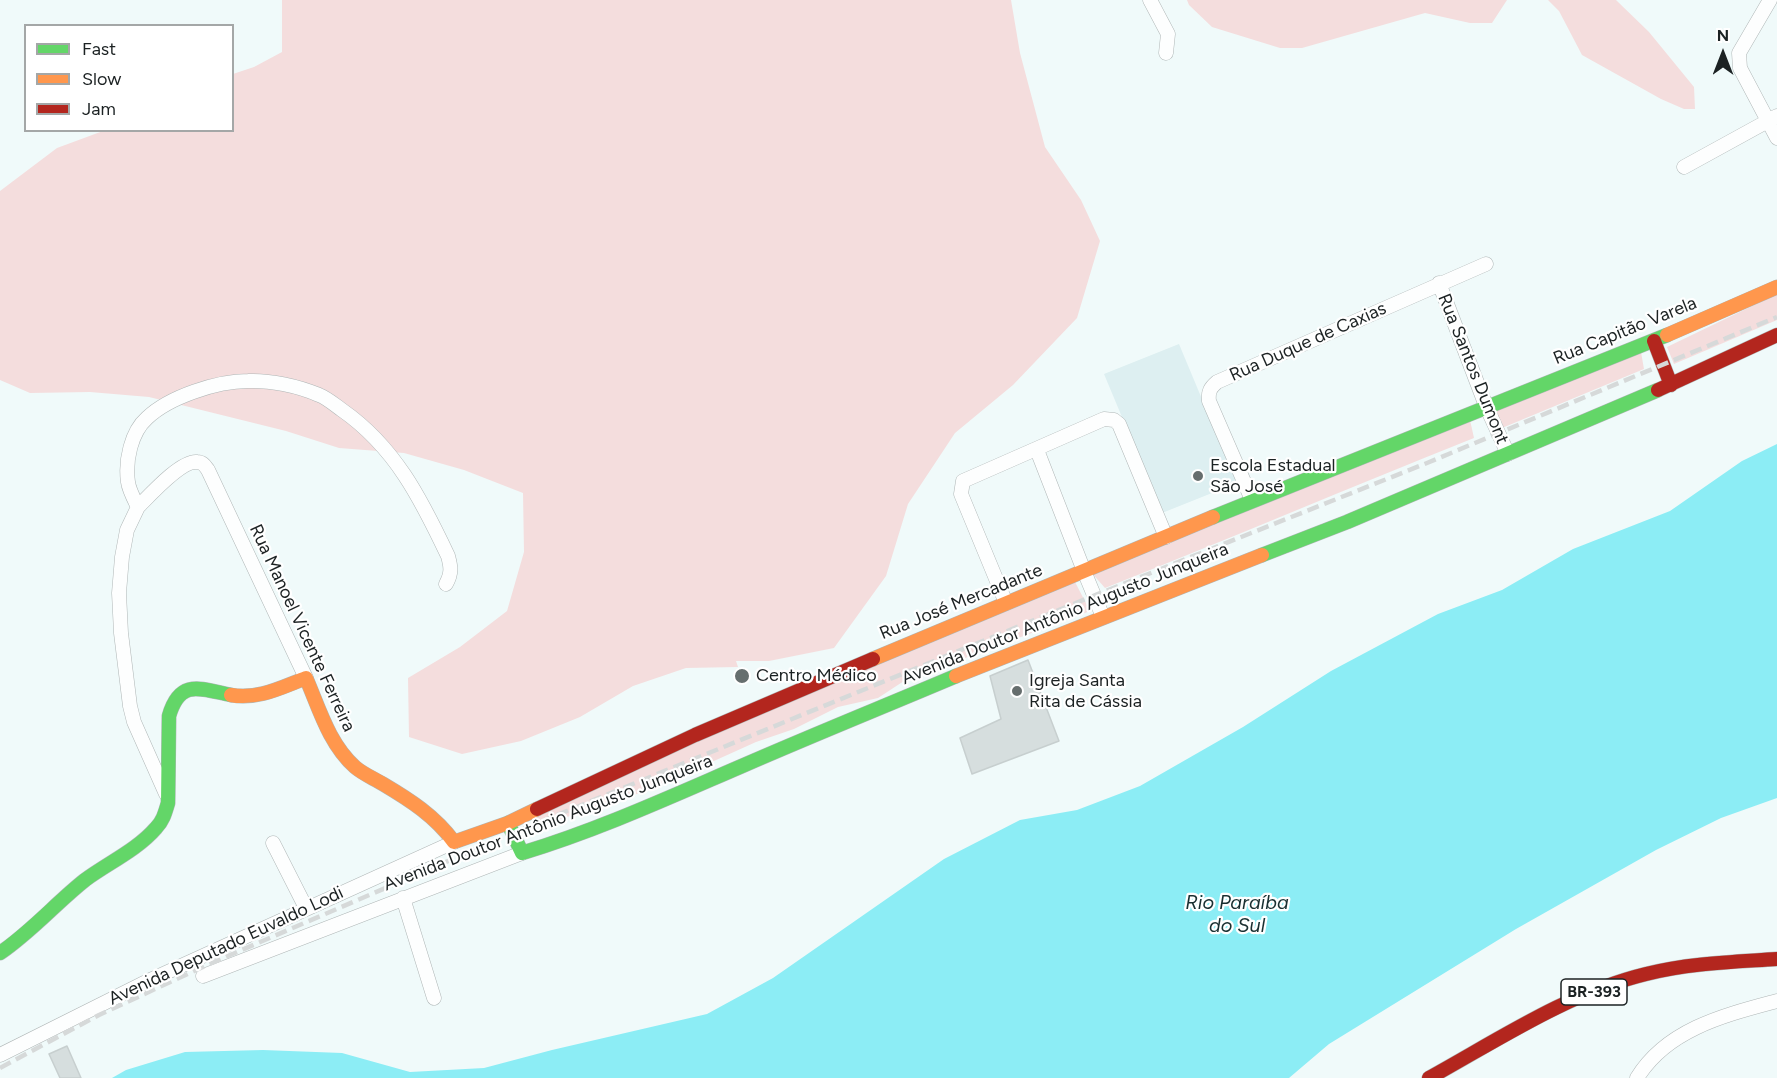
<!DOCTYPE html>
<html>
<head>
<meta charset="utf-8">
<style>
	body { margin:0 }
	#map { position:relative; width:1777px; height:1078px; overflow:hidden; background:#f0fafa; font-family:Figtree,sans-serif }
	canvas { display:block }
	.legend { position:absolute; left:24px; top:24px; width:210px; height:108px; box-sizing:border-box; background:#fff; border:2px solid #a4a7a7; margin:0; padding:8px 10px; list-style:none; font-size:18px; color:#1c2223 }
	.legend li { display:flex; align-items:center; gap:12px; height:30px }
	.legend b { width:30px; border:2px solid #a4a7a7 }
	.north { position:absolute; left:1693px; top:24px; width:60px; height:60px; -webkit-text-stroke:4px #fff; paint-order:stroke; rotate:0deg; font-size:16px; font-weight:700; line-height:24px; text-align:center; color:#1c2223 }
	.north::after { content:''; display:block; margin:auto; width:21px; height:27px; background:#1c2223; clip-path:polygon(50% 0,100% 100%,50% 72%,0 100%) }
</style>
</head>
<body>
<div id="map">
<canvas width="1777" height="1078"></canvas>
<ul class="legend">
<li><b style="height:8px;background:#63d668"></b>Fast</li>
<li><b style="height:8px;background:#ff974d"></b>Slow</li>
<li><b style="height:8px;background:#b3261e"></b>Jam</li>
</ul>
<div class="north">N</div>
</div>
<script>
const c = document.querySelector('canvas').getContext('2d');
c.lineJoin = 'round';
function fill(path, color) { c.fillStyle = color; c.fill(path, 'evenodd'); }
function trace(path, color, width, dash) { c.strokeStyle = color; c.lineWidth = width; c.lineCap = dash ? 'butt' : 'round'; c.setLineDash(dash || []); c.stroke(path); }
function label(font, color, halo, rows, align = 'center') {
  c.font = font + ' Figtree,sans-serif'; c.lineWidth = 4.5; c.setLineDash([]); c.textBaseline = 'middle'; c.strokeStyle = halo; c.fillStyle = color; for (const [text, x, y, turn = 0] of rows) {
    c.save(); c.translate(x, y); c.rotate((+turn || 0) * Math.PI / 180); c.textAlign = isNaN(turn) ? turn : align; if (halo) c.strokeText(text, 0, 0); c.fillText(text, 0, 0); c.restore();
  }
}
fill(new Path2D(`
	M1179,344L1237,483L1162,513L1104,374Z`), '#ddeff1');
fill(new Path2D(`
	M282,0H1011L1020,53L1045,147L1081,200L1100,241L1077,318L1013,385L955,433L908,504L886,576L834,648L769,661H736L738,667L686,668L633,686L580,717L521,741L462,754L409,737L408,678L460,647L507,611L524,552L523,493L464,470L404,453L339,448L286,431L149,397L90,392L30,393L0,380V191L57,148L103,131L232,130L233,74L254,67L282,52Z
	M1187,0H1507L1492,23H1470L1425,13L1302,48H1280L1212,27L1189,5Z
	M1548,0H1616L1649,32L1694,87L1695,109H1684L1661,99L1582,55L1559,11Z
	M1777,294V320L1674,364L1667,347Z
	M1641,352L1644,369L1502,428L1491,408Z
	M1470,420L1474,438C1351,487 1229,539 1105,588L1090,571Z
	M1074,580L1090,611L904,681L878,698L838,707L794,729L756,742L652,789L543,825L530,812Z`), '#f4dddd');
fill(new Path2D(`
	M1777,444V798L1721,818L1656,850L1516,929L1329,1044L1289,1078H112L126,1070L185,1052L263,1050L342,1053L410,1072L484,1068L552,1050L707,1014L773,978L944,859L1020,820L1077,810L1140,786L1243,727L1331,671L1438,614L1502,590L1573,549L1670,511L1742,461Z`), '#8cedf5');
const building = new Path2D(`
	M1028,660L1059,741L972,774L960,738L1001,719L990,676Z
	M67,1046L81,1078H60L49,1054Z`);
fill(building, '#d6dede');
trace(building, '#c7cfcf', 1.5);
const street = new Path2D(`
	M1150,0L1168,34L1166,53
	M1770,0L1739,53L1740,68L1777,138
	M1684,167L1777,116
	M1439,283L1486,406L1508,454
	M1037,450L1084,571L1103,617
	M1252,500L1209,401C1208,392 1210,388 1217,382L1486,264
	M138,507C149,496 181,460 197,462C203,462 205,466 208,470L306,678
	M1006,603L961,494L963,481L1104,419L1114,420L1119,424L1166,537
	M166,794L134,722L130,706L121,633L119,593L122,557L127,530L138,507C134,499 129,490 128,482C125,461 131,432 147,418C169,397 217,381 248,381C270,380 298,386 319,395C327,398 335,405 342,410C395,447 421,499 448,556C451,567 452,573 446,584
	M273,843L306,908
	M403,898L434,998
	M203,976L522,853
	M0,1055L150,980L454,842
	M1637,1078C1667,1029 1725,1015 1777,1001`);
const fast = new Path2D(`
	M1213,517L1667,335
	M1262,555L1347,522L1658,390
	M508,823L522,853C598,830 670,797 742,766C813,735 885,706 956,676
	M0,953C31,932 56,903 85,880C108,863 137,850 156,828C163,821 165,813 168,803L169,716C180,678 201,689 231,695`);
const slow = new Path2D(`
	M1667,335L1777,287
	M873,659L1213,517
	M956,676L1262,555
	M231,695C258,700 282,687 306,678C319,708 329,744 355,767C363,774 373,778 383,784C410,800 435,816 454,842L508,823L537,809`);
const jam = new Path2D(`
	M1654,341L1671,385
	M1658,390L1777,335
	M537,809L695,735L873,659
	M1429,1078C1498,1040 1568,993 1646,974C1689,963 1733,962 1777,959`);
trace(street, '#afb6b6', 15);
trace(fast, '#afb6b6', 15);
trace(slow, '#afb6b6', 15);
trace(jam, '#afb6b6', 15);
trace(street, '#fdfefe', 14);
trace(fast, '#63d668', 14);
trace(slow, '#ff974d', 14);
trace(jam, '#b3261e', 14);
trace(new Path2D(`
	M0,1068L99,1015L207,965L513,833L1093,596L1427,463L1777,317`), '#d6d9d9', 4.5, [12, 6]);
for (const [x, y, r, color] of [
	[1198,476,6,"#666e6e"],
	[742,676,8,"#666e6e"],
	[1017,691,6,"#666e6e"]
]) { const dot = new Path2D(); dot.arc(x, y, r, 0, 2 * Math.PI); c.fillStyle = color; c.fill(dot); trace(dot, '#fff', 2); }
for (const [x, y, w] of [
	[1594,992,66]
]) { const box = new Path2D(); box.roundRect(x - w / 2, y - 13, w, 26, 4.5); c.fillStyle = '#fff'; c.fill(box); trace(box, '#1c2223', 1.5); }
label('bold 16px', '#1c2223', null, [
	["BR-393",1594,992]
]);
label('18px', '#1c2223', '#fff', [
	["Rua Capitão Varela",1625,331,-22],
	["Rua Duque de Caxias",1308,342,-24],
	["Rua Santos Dumont",1473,369,68],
	["Rua José Mercadante",961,602,-22],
	["Avenida Doutor Antônio Augusto Junqueira",1065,614,-22],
	["Rua Manoel Vicente Ferreira",302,628,65],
	["Avenida Doutor Antônio Augusto Junqueira",548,823,-21],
	["Avenida Deputado Euvaldo Lodi",226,946,-25]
]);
label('18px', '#1c2223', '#fff', [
	["Escola Estadual",1210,466],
	["São José",1210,487],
	["Centro Médico",756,676],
	["Igreja Santa",1029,681],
	["Rita de Cássia",1029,702]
], 'left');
label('italic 20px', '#193032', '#fff', [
	["Rio Paraíba",1237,903],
	["do Sul",1237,926]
]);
</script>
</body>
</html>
